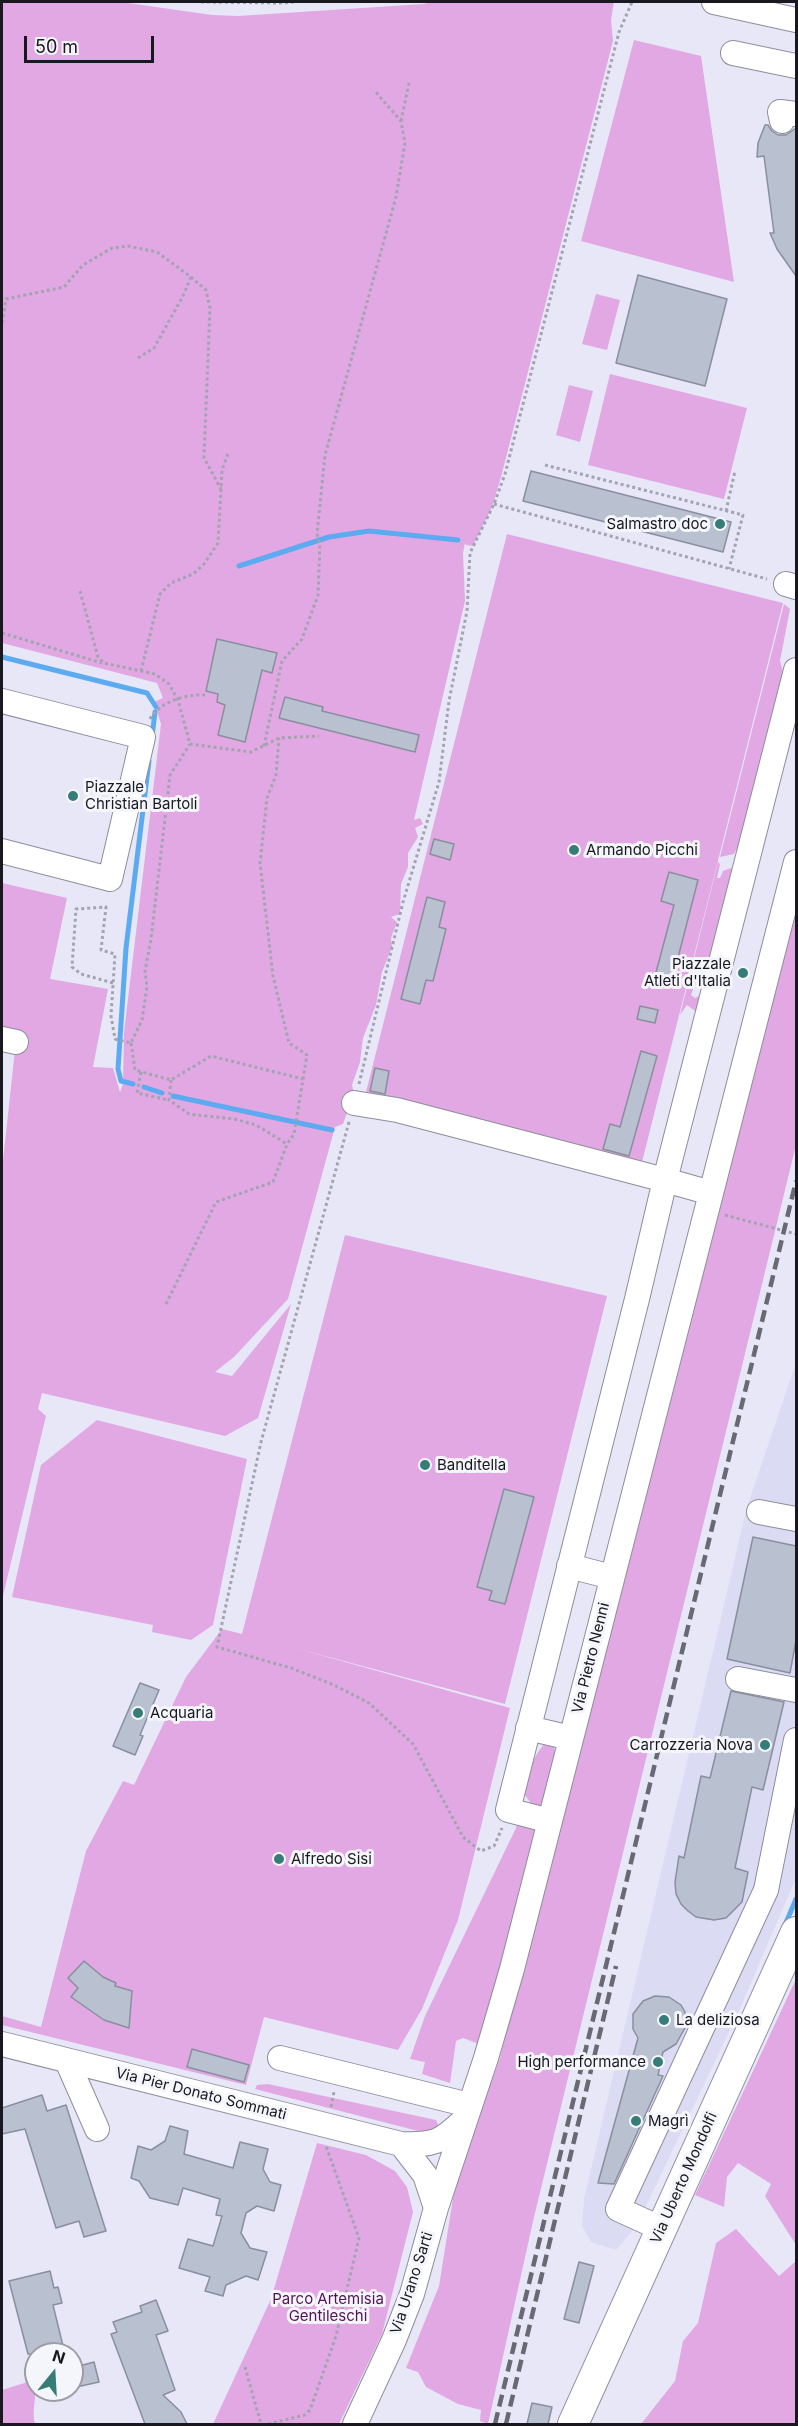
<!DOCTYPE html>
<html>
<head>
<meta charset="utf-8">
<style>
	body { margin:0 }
	#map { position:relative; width:798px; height:2426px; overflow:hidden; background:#e7e7f8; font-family:Inter,sans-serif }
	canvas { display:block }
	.frame { position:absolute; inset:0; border:3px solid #18181e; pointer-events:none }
	.north { position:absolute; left:24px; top:2342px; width:60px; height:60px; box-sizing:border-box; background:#f5f5fc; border:2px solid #9d9da3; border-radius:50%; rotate:18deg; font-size:16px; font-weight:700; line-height:24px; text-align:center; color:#18181e }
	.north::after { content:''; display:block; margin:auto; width:21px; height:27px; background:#367d78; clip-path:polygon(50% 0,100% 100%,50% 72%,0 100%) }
	.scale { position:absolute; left:24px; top:36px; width:130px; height:27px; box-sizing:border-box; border:3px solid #18181e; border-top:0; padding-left:8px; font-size:18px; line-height:21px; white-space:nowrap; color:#18181e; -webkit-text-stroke:4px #f5f5fc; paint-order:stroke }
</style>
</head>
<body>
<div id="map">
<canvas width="798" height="2426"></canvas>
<div class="frame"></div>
<div class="north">N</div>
<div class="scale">50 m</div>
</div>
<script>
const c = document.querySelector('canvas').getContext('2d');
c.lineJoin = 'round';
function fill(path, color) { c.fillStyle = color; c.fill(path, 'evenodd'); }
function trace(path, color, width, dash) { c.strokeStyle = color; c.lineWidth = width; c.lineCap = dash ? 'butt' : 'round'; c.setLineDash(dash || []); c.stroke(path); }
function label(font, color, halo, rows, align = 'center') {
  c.font = font + ' Inter,sans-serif'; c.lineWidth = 6; c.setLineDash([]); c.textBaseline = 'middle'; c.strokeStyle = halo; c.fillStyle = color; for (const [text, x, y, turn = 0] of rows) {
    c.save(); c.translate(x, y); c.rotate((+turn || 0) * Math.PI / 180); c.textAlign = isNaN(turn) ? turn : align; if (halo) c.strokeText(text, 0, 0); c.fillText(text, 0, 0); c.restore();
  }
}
fill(new Path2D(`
	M796,1363V1878L738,2013L637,2225L616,2250L591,2242L582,2226L584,2199L747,1507Z`), '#dbdbf3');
fill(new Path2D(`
	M2,2H121L212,15L238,16L424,4L431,2H614L611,20L613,41L501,477L492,507L473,546L466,545L465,543L463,553L465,601L414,820L420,818L423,824L415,828L418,837L408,853V867L401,884L400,914L391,917L397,922L391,938L392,947L382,972L376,1005L363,1038L360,1062L352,1085L354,1093L343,1124L335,1127L288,1299L234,1357L215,1372L232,1376L291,1304L258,1418L225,1436L42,1393L38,1409L46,1416L2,1600V1170L17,1031L2,1027V883L67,898L50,979L108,989L93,1067L113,1068L120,1092L123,1084L124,1032L161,724L154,702L163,698L157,683L2,643Z
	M634,40L701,56L734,282L581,241Z
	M596,294L620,300L607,350L582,344Z
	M610,374L747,408L724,499L588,465Z
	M569,385L593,391L580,442L556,435Z
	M507,534L783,603L641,1166L365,1096Z
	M784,604L790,609L780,661L784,675L742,838L734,854L720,857Z
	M718,862L720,864L717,878H720L723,871L731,868L735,871L716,970L706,967L703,970L710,976L706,986L696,981L691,995L695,998L699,996L705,999L698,1013L687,1005L680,1015Z
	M796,906V1145L534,2217L488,2424L480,2421L481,2410L458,2404L426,2387L418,2372L406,2368L439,2286L454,2192L469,2142L500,2058L714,1221Z
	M345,1235L607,1296L505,1704L295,1648L510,1708L458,1920L422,2009L398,2050L264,2017L246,2085L2,2025V2016L41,2027L86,1851L123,1781L134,1785L186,1677L222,1629L242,1634Z
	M97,1420L247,1459L213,1625L191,1640L152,1632L153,1625L12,1597L41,1465Z
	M547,1741L554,1746L556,1759L543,1812L531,1803L524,1794C526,1775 533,1755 547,1741Z
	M518,1819L538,1829L479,2044L463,2038L456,2041L450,2083L422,2074L425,2062L410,2059L425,2016L516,1828Z
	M796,1979V2245L765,2196L771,2184L738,2163L727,2177L724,2207L695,2195Z
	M268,2084L436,2120L439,2127L426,2133L255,2089L257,2085Z
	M317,2143L366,2155L395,2171L407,2187L413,2212L382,2334L339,2424H213L271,2299Z
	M736,2229L779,2276L796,2261V2424H641L675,2381L683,2341L698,2323L716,2243Z
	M34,2380C38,2395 31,2410 35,2424H2V2390Z`), '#e2a8e3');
trace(new Path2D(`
	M239,566L329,537L369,531L458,540
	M2,657L147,693L156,707
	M152,737L155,712
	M133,1084L121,1081L118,1069L126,948L149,761
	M144,1087L162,1093
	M173,1096L332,1130
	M785,1925L796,1899`), '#5cabf0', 5);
const building = new Path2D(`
	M765,125H768L772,131L778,135H786L796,128V276L777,249L770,233H774L764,156L757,157L758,143Z
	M638,275L727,299L705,386L616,363Z
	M531,471L731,522L723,552L523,501Z
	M217,639L277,653L272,673L262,670L245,742L218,735L225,705L217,702L218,694L206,691Z
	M285,697L323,707L322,711L419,735L415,752L279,718Z
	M434,839L454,844L450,860L430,854Z
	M669,872L698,880L672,981L655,976L674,905L661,901Z
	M427,897L445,902L439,927L446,929L433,981L426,980L420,1004L401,999Z
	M640,1006L658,1010L655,1023L637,1019Z
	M641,1051L657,1056L629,1156L603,1149L610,1124L620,1127Z
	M375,1068L389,1071L385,1094L370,1091Z
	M504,1489L534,1497L505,1604L489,1600L492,1591L477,1587Z
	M753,1537L796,1546V1640L790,1673L727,1659Z
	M140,1683L159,1690L140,1735L143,1736L135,1755L113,1746Z
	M731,1691L784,1702L763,1790L752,1787L735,1868L748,1872L742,1902L726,1918L714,1920L696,1917L688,1911L681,1904L676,1894L675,1882L679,1856L684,1858L701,1776L710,1778Z
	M84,1961L103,1977L116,1983L115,1986L132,1991L129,2028L104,2020L71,1997L78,1988L68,1978Z
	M655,1996L669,1997L681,2005L685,2012V2028L676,2044L663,2052L658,2075L663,2076L614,2184L598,2183L638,2038L633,2029V2014L643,2001Z
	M192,2049L249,2065L244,2082L187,2067Z
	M42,2095L47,2111L66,2105L106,2231L84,2237L79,2221L56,2228L25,2129L2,2134V2108Z
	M170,2126L188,2131L184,2154L233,2168L240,2142L268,2149L263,2169L270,2182L281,2185L274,2211L257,2206L246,2213L241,2233L250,2248L267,2252L258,2280L246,2276L226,2285L223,2296L205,2291L210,2277L179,2268L188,2239L213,2246L222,2216L216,2215L220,2199L183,2188L178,2205L150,2198L139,2181L131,2178L138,2146L151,2150L165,2141Z
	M579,2262L594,2266L579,2323L564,2319Z
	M50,2271L54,2288L58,2287L62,2303L53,2305L65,2354H28L9,2281Z
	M156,2300L168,2331L156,2335L175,2390L163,2395L181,2412L187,2424H145L111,2334L117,2332L113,2322L142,2312L140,2306Z
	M94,2362L99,2382L72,2388V2368Z
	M532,2403L552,2407L548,2424H527Z`);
fill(building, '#b9c0d0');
trace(building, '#898f9e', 1.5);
const minor = new Path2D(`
	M714,2L796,20
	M733,53L796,66
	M782,121L780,112L796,114
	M786,584L796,587
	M2,701L143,737L110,879L2,851
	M2,1039L16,1042
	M354,1103L397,1110L665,1180L637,1299L508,1810L550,1821
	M711,1193L665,1180L796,670
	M759,1512L796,1519
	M569,1566L612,1577
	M738,1679L796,1690
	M528,1728L571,1738
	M2,2044L401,2144C434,2145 440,2143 464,2120
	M280,2058L469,2105
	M67,2061L97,2129
	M401,2144L425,2175L436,2208
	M662,2229L618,2209L766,1890L796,1740
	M355,2424L394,2340L412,2294L436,2208L486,2058L512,1969L796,862`);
const major = new Path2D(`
	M573,2424L796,1932`);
trace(minor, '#8d8d9c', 26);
trace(major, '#8d8d9c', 32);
trace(new Path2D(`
	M201,2L280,3L296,2
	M401,121L409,83
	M2,323L6,299L64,287L83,265L112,248L128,246L157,252L191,277L206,290L210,308L204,458L221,489
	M138,358L154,348L183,296L191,277
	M545,465L743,515L729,569
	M494,504L767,579
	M726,511L735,471
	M80,591L98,657L104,663L155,674L169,684L178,700L190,744L251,752L279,738L319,736
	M2,633L102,663
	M141,671L160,594L171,583L193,574L204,564L218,543L222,470L229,451
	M150,719C160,702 185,694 205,695
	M264,746L282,661L302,639L318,595L320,544L317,534L325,455L396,197L405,143L401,121L374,90
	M113,983L81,974L72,967L76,909L106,907L101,950L115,954L111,1016L115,1039L131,1043L142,1020L147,987L145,971L151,939L170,775L190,744
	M131,1043L135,1070L171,1080L211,1056L303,1079
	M141,1072L137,1093L168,1100
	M171,1080L169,1100L189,1114L234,1119L256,1125L287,1144
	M359,1084L403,902L439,782L449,701L467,611L470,553L494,504L505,474L619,32L632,2
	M349,1122L261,1442L217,1647L291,1668L334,1685L369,1703L413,1744L463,1837L481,1851L494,1846L502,1828
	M725,1215L796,1234
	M166,1304L216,1202L273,1182L287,1144L294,1134L307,1055L289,1043L273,976L260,863L267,798L276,775L279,738
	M331,2107L334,2092
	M245,2367L261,2424
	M268,2424L305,2415L310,2410L336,2336L359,2238L326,2146`), '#a3a3b1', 3, [3, 3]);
trace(minor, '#fff', 24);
trace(major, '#fff', 30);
trace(new Path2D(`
	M495,2424L796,1181
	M506,2424L616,1966`), '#696974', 4.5, [12, 6]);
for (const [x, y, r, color] of [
	[720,524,6,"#367d78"],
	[73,796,6,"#367d78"],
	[574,850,6,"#367d78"],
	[743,973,6,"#367d78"],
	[425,1465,6,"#367d78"],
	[138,1713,6,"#367d78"],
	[765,1745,6,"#367d78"],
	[279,1859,6,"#367d78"],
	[664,2020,6,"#367d78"],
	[658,2062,6,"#367d78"],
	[636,2121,6,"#367d78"]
]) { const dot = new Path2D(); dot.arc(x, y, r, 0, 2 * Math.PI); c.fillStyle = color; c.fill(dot); trace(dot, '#f5f5fc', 2); }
label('15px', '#18181e', '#f5f5fc', [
	["Salmastro doc",708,524,"right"],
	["Piazzale",85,787],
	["Christian Bartoli",85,804],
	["Armando Picchi",586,850],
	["Piazzale",731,964,"right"],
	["Atleti d'Italia",731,981,"right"],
	["Banditella",437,1465],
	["Acquaria",150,1713],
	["Carrozzeria Nova",753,1745,"right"],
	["Alfredo Sisi",291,1859],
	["La deliziosa",676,2020],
	["High performance",646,2062,"right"],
	["Magrì",648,2121]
], 'left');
label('15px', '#18181e', '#f5f5fc', [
	["Via Pietro Nenni",591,1658,-76],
	["Via Pier Donato Sommati",201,2094,14],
	["Via Uberto Mondolfi",684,2178,-66],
	["Via Urano Sarti",412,2283,-72]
]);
label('15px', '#531356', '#f5f5fc', [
	["Parco Artemisia",328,2299],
	["Gentileschi",328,2316]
]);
</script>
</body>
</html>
